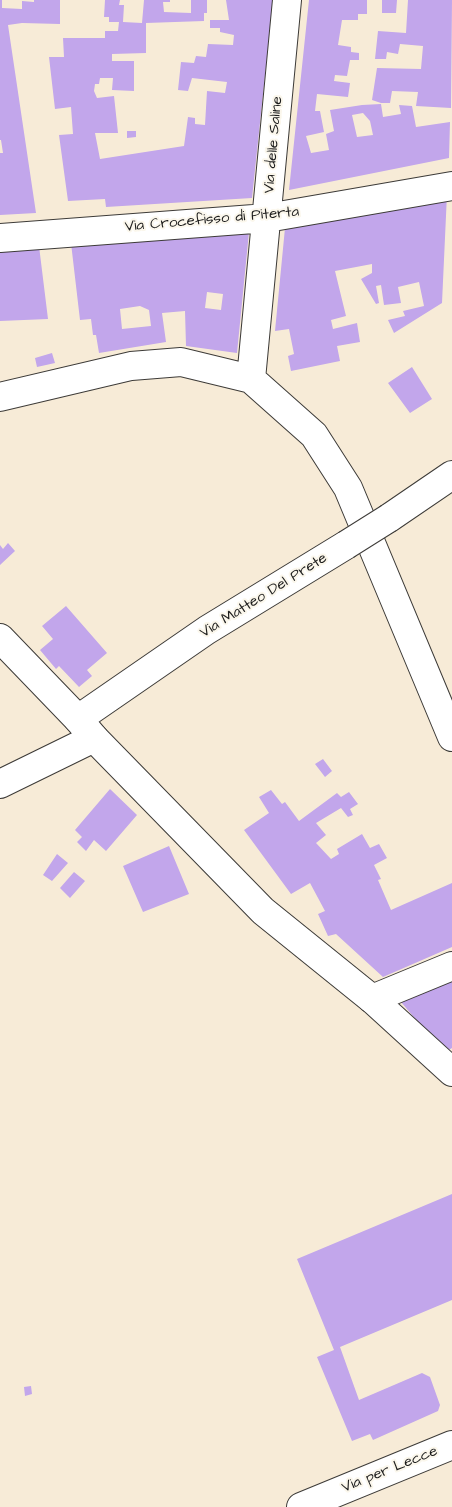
<!DOCTYPE html>
<html>
<head>
<meta charset="utf-8">
<style>
	body { margin:0 }
	canvas { display:block; background:#f7ebd7 }
</style>
</head>
<body>
<canvas width="452" height="1507"></canvas>
<script>
const c = document.querySelector('canvas').getContext('2d');
c.lineJoin = 'round';
function fill(path, color) { c.fillStyle = color; c.fill(path, 'evenodd'); }
function trace(path, color, width, dash) { c.strokeStyle = color; c.lineWidth = width; c.lineCap = dash ? 'butt' : 'round'; c.setLineDash(dash || []); c.stroke(path); }
function label(font, color, halo, rows, align = 'center') {
  c.font = font + ' "Architects Daughter",sans-serif'; c.lineWidth = 4; c.setLineDash([]); c.textBaseline = 'middle'; c.strokeStyle = halo; c.fillStyle = color; for (const [text, x, y, turn = 0] of rows) {
    c.save(); c.translate(x, y); c.rotate((+turn || 0) * Math.PI / 180); c.textAlign = isNaN(turn) ? turn : align; if (halo) c.strokeText(text, 0, 0); c.fillText(text, 0, 0); c.restore();
  }
}
fill(new Path2D(`
	M0,0H2V8L22,9V1L34,2V0H60V24L22,23L8,25L36,213L0,215V153H3L1,140H0Z
	M105,0H120L119,5H124L123,22L142,23L144,0H170V2H163L164,12L191,13V0H207V13H204V21L146,23V53L112,54V61H134V91L112,90L113,78H100L99,84H95L94,91L97,98L114,96L118,133H95L100,159L184,146L188,117L195,118V124L205,125L207,91L225,93L227,82L192,78L188,91L178,90L181,62L194,63L196,56L206,57L208,44L233,45L234,35L220,32V28H210V20H229L226,0H273L252,198L106,207L105,199L68,201L59,135L73,134L71,107L55,109L49,57H64L63,38H105V31H118L119,22H109V17H104Z
	M309,0H367V14H358V20H342L338,45L351,47V52L359,53V60H350L347,76L335,75L334,81L350,83L348,97L317,94L315,111H320L324,132L306,136L311,153L329,150L326,134L334,131L330,110L362,105L381,104L383,117L401,114L399,105L412,106L416,127L450,122L449,158L289,190ZM363,113L370,121L373,135L357,137L352,115Z
	M382,0H397L396,13H382Z
	M408,0H452L451,108L416,106L418,92L392,91L390,103H381L372,100L377,68L421,69L423,46L400,44L398,54L387,52L386,59H375L378,31L406,33Z
	M127,131H136V137L127,138Z
	M447,194L442,303L394,333L388,320L405,316L403,311L424,306L419,282L398,287L401,303L384,305L381,285L376,286L379,303L376,304L361,279L372,273V264L335,271L346,316L331,320L333,329L357,323L360,342L337,346L340,361L291,371L288,356L294,354L289,329L275,331L285,228Z
	M249,232L237,353L186,346L185,311L162,313L166,342L99,353L96,335H93L91,319L80,320L71,243ZM207,292L223,294L221,310L205,308ZM140,306L149,310L151,326L122,329L120,309Z
	M39,246L48,319L0,321V248Z
	M52,353L55,363L37,367L35,358Z
	M412,367L432,399L410,413L388,383Z
	M8,543L15,551L0,565V545L3,549Z
	M66,606L107,653L87,670L92,676L79,687L59,666L56,669L40,650L53,639L42,626Z
	M323,759L332,771L325,777L315,764Z
	M110,789L137,815L106,851L94,840L86,851L77,842L82,837L75,830Z
	M271,790L282,804L285,802L299,821L337,793L341,797L349,792L358,804L350,809L353,815L348,817L341,808L316,823L326,835L316,843L331,859L339,854L337,849L362,834L370,848L379,844L387,858L374,865L381,879L378,880L391,910L452,883V947L383,977L336,934L328,936L318,914L325,911L310,883L291,894L244,830L269,813L259,797Z
	M169,846L189,894L143,912L123,866Z
	M57,854L68,863L52,881L43,875Z
	M74,872L85,881L70,898L60,888Z
	M452,981V1048L444,1053L401,1002Z
	M452,1194V1300L340,1347L359,1400L422,1373L430,1377L440,1405L438,1411L373,1440L370,1434L352,1441L317,1357L334,1350L297,1259Z
	M31,1386L32,1394L25,1396L24,1387Z`), '#c2a6eb');
const street = new Path2D(`
	M0,238L267,218L452,186
	M251,379L287,0
	M0,397L131,366L181,362L251,379L314,435L348,488L452,737
	M389,518L452,475
	M78,719L207,630L346,545
	M0,784L94,738
	M372,999L452,966`);
const secondary = new Path2D(`
	M0,638L78,719L94,738L263,911L372,999L452,1072
	M301,1507L452,1445`);
trace(street, '#3d3b38', 30);
trace(secondary, '#3d3b38', 30);
trace(street, '#fff', 28);
trace(secondary, '#fff', 28);
const streetBridge = new Path2D(`
	M346,545L389,518`);
trace(streetBridge, '#3d3b38', 30, []);
trace(streetBridge, '#fff', 28);
label('15px', '#1c1c1c', '#fbf7ec', [
	["Via delle Saline",274,145,-85],
	["Via Crocefisso di Piterta",212,220,-5],
	["Via Matteo Del Prete",264,596,-32],
	["Via per Lecce",390,1470,-22]
]);
</script>
</body>
</html>
